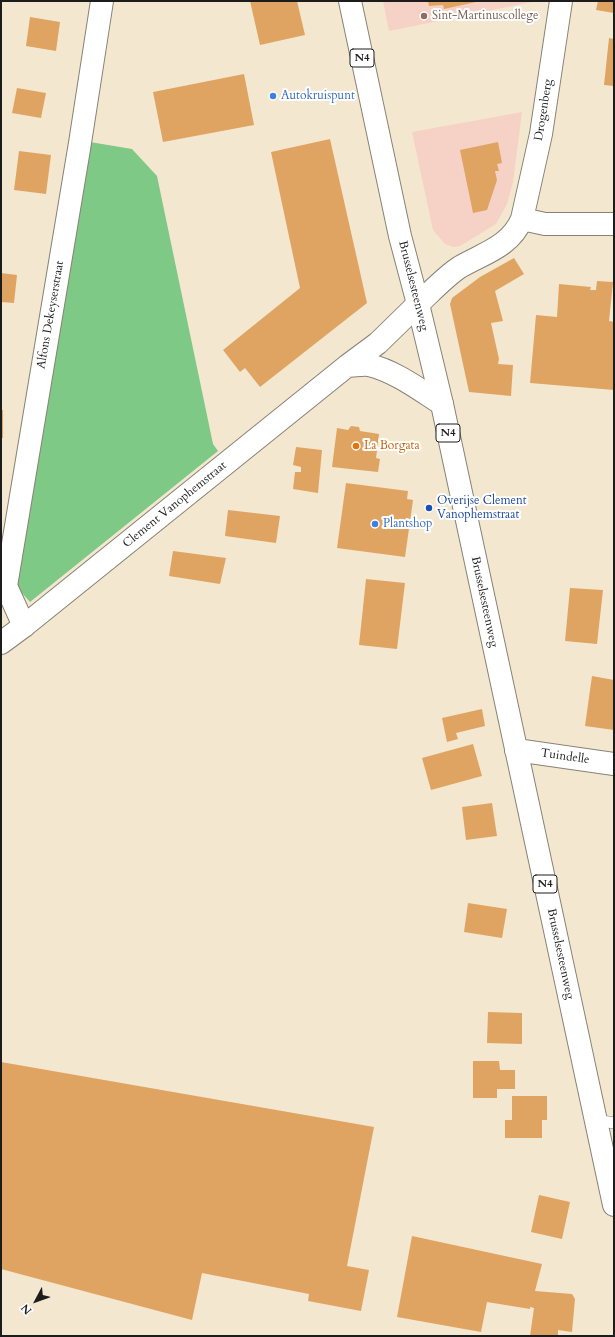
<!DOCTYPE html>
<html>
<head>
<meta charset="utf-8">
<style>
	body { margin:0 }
	#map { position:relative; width:615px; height:1337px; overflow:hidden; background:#f4e7d0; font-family:Cardo,serif }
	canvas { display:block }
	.frame { position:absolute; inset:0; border:2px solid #1c1c1c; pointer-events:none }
	.north { position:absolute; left:16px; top:1281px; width:40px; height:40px; -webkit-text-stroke:3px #fff; paint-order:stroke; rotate:229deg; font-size:11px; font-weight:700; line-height:16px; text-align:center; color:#1c1c1c }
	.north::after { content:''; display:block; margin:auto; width:14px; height:18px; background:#1c1c1c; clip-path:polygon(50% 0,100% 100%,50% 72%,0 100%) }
</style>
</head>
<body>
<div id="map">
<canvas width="615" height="1337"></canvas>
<div class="frame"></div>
<div class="north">N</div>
</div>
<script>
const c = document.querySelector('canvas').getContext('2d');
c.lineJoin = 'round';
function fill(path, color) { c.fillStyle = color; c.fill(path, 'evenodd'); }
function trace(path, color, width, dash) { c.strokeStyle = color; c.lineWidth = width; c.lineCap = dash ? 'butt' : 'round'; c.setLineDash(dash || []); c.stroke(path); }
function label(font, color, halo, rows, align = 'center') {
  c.font = font + ' Cardo,serif'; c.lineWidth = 4; c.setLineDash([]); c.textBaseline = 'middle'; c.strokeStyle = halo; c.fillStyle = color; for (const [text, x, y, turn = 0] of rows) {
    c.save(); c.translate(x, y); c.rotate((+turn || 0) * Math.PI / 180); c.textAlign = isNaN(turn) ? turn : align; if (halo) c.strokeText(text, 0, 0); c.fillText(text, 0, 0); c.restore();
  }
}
fill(new Path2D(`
	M383,1H537L389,31Z
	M522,112L513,182L507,204L496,224L460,246L453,247L445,244L433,230L412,132Z`), '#f6d1c5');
fill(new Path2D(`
	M84,141L132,149L157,176L213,444L218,451L30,602L13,583Z`), '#7fc986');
fill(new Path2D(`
	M250,1H297L305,35L260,45Z
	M428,1H476V2L444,9L443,5L429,6Z
	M598,1H614V13L596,10Z
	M30,17L60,22L56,51L26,46Z
	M609,38L614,39V86L604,85Z
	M244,74L254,125L163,142L153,92Z
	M17,88L46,93L41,118L12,113Z
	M330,139L367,303L260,387L245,368L240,372L223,350L300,288L271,152Z
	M498,142L502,163L497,164L499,171H495L497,180L487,210L473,213L460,150Z
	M19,151L51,155L46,194L14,190Z
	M514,258L524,274L495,291L503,321L491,323L499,359L498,364L513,365L511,396L469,392L450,304L452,298L480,277Z
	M1,273L17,275L14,303L1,302Z
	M597,281L613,282L609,321L614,322V390L530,383L536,315L557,317L559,284L591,287L590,290H596Z
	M1,410H3V438H1Z
	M351,426L359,427L360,431L379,434L376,458L380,459L378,472L332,467L337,428L348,430Z
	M296,447L322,450L318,493L293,489L295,472H301V467L293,465Z
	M346,483L408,491L407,499L413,500L405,557L337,548Z
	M228,510L280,516L276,543L225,536Z
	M173,551L226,558L220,584L169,576Z
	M366,579L405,583L397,649L359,645Z
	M570,588L603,590L597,644L565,641Z
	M592,676L614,680V730L585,726Z
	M482,709L485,726L456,733L458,739L447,742L442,718Z
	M473,744L482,776L431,790L422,758Z
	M492,803L497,836L466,840L462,807Z
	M468,903L507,909L502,938L464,932Z
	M488,1012L522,1013V1044L487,1043Z
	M473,1061H499L500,1070H515V1089H497V1098H473Z
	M1,1062L374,1127L347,1266L369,1270L361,1311L308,1301L309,1294L202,1273L192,1320L1,1269Z
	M512,1096H547V1120H542V1138H505V1120H512Z
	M539,1195L570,1202L562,1239L531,1232Z
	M412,1236L542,1264L535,1291L572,1294L575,1299L572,1332L558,1330V1336H530L534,1308L530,1307V1309L487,1302L481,1332L397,1317Z`), '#e0a462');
const service = new Path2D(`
	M596,1120L614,1123`);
const minor = new Path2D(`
	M522,219L541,134L561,1
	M418,304C430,293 447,275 460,267C484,253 510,247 522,219L545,224H614
	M24,626L6,586L80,143L102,1
	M516,750L614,764`);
const tertiary = new Path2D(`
	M347,366C354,366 362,364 369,365C395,371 420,390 442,404
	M1,643L24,626L347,366L378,343L418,304`);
const primary = new Path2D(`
	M350,1L400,236L418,304L442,404L614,1205`);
trace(service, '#888276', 12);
trace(minor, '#888276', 24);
trace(tertiary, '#888276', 24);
trace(primary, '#888276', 24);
trace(service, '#fff', 11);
trace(minor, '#fff', 22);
trace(tertiary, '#fff', 22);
trace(primary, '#fff', 22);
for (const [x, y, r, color] of [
	[424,16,4,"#8d6e63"],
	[273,96,4,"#3f7fe0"],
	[356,446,4,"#e8710a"],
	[429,508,4,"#1a4fb4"],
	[375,524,4,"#3f7fe0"]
]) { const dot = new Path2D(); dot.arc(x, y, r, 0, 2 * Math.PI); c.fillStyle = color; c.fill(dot); trace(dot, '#fff', 1.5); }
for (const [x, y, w] of [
	[362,58,24],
	[448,433,24],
	[545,884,24]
]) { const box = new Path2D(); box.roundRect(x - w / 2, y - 9, w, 18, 3); c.fillStyle = '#fff'; c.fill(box); trace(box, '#1c1c1c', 1); }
label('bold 11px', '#1c1c1c', null, [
	["N4",362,58],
	["N4",448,433],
	["N4",545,884]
]);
label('12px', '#785e54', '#fff', [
	["Sint-Martinuscollege",432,16]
], 'left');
label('12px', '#366cbe', '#fff', [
	["Autokruispunt",281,96],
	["Plantshop",383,524]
], 'left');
label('12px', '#1c1c1c', '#fff', [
	["Drogenberg",544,110,-81],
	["Brusselsesteenweg",413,286,76],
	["Alfons Dekeyserstraat",51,315,-80],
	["Clement Vanophemstraat",175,505,-39],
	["Brusselsesteenweg",484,602,78],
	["Tuindelle",565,757,8],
	["Brusselsesteenweg",560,954,78]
]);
label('12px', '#c56008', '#fff', [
	["La Borgata",364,446]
], 'left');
label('12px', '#164399', '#fff', [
	["Overijse Clement",437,501],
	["Vanophemstraat",437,515]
], 'left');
</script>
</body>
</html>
